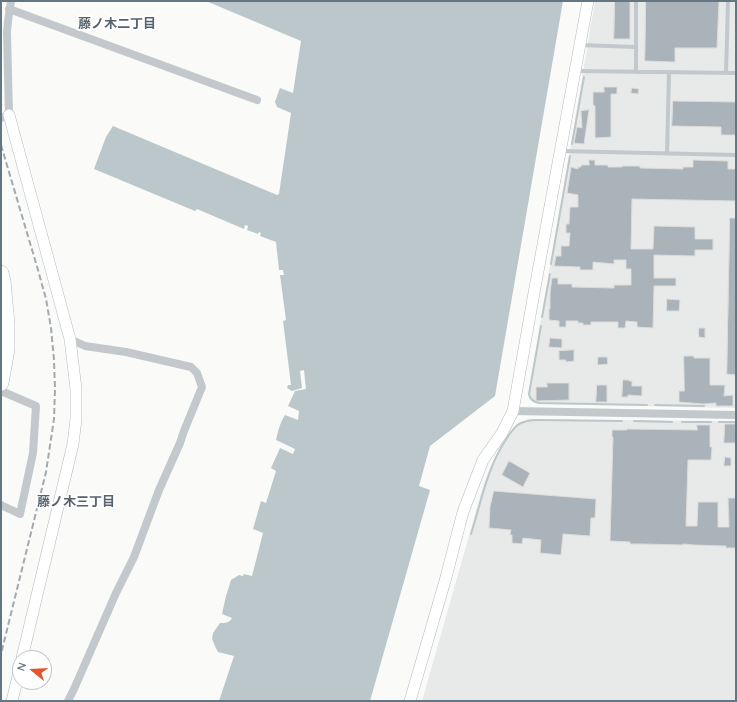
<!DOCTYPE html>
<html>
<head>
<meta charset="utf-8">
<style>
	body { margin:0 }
	#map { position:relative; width:737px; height:702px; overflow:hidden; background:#fafaf8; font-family:Quicksand,sans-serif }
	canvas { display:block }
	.frame { position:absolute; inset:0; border:2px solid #657683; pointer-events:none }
	.north { position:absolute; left:12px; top:650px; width:40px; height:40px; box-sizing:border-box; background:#fff; border:1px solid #c1c8cd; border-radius:50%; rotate:288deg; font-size:11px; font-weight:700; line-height:16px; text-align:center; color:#657683 }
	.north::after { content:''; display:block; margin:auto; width:14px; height:18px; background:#e4572e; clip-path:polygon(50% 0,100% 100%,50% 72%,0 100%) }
</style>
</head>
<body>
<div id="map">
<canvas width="737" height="702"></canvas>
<div class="frame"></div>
<div class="north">N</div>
</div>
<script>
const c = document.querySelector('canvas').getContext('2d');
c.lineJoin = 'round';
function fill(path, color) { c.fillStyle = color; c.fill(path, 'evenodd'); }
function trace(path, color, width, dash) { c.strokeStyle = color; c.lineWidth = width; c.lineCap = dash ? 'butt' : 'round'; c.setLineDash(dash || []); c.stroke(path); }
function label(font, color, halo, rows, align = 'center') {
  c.font = font + ' Quicksand,"Noto Sans JP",sans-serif'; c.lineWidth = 4; c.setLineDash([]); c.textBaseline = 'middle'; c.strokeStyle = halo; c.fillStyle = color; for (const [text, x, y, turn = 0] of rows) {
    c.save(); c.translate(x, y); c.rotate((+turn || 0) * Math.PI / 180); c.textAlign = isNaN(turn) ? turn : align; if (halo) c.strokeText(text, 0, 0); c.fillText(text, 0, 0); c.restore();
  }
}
fill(new Path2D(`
	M595,1H736V408L539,404L533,402L529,399L528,395L571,144Z
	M528,419L736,421V701H422L484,483L493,461L501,446L510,432L517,424Z`), '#e8e9e9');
fill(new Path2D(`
	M206,1H563L495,396L430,446L419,486L430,490L370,701H219L234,656L218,652L215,646L212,639L213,633L220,623C226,623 229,623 232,618L222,614L226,596L231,580L239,575L243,576L244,574L252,576L263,533L253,529L261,501L266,503L276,471L271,468L280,448L293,454L295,449L276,440C278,431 280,423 285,415L298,420L299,411L288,406L295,391L306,389L304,370L300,371L302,388L292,391L287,388L288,385H291L283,321L286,320L280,275H284L283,270H279L276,242L260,236L261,233L259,232L258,234L247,230L248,226L245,225L244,229L197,209L195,211L94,169L106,137L113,126L277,195L279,194L291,113L277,107L275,102L280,88L293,93L301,41Z`), '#bbc7cb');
trace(new Path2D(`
	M572,144L584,77
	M551,264L570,156
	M542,317L550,274
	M541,326L529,394C530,399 534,402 539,403L647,405
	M655,405L704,406
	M634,421L672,422
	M682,422H711
	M719,422H736
	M471,534C481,502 487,469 505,441C509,435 513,428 519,424C525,421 531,420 537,420L622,421`), '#bbc7cb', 2);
const building = new Path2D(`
	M615,1H630V39H614Z
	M646,1H719L717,48H675V62L645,61Z
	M604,87H617V94H611V137L595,138V106L593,105V92H604Z
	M632,88L639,89L638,94L631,93Z
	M673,101L736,102V135H721V127L672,126Z
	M589,110L584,144L574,143L577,127L582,128L581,111Z
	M589,160H595V165H608V167H622V166H640V168L683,169V167H693V160L728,161V169H736V201L632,199L631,249H653L654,226L695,227V239H713V250H695V256L654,255V278H676V286H654L653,328L637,327V322L626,321L625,328H618V322H591V325H583V323H578V321H566V327H559V321L549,320V309H550V293L552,278H558V284H572V287L614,288V285H631V269H626V260H614V264L593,262V270H580V267L554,266L556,256H561V246H569L570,233H566V224H569L570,207H578V195L567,193L571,167L578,169V167H581V165H589Z
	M730,218H736V375L727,374Z
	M667,299L680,300L679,311H667Z
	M699,328H705V338L699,337Z
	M550,338L562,339V348L549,347Z
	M574,350V361L566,362V360H559V351Z
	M684,356H694V358H710V385H725L724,396L733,395V406H716V403L703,404L679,402V391H684Z
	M598,357H607L608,364L598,365Z
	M623,380H629V381H632V386H642V396L628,395V397H622Z
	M547,383H569V400L536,401V387H547Z
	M597,385H607V402H596Z
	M725,424H736V443H724Z
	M697,425H710V447H712L711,460H688L686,526H697L698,502H718V527H729L728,498H736V548H726V546L694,545L683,544V545L643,544H630V542L610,541L613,437H612V430H627V429L697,430Z
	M725,457L731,458V466H724Z
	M509,461L530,473L523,487L502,475Z
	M494,491L596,499L595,518H591L590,536L563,534L561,555L540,553L541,540L523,538L522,544L512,543V535H510L511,530L489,528L490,507Z`);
fill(building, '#aab3b9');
trace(building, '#dcdcda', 1);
const secondary = new Path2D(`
	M9,115L70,339L76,389V419L73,444L22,658
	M12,701L20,668
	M410,701L445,581L463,512L483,460L502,433L513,411L534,293L588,1`);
const highway = new Path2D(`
	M1,273L3,281L7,324V349L1,383`);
trace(secondary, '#b3babf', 12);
trace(highway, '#b4b9bd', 16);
trace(new Path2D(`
	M580,45L636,47
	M576,71L736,73
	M636,72V1
	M726,73L728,1
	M560,151L736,155
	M667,153L669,72`), '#c3c8cc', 4);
trace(new Path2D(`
	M9,9L257,100
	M1,118L9,115L7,32L8,21L11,1
	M1,391L36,406L33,453L20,514L1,505
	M513,411L736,415
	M68,701L74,689L116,593L134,557L159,490L180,443L184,431L202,387L197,373L191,367L126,352L85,346L70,339`), '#c3c8cc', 8);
trace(secondary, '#fff', 11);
trace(highway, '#fff', 15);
trace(new Path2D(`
	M1,145L38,270L46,299L51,328L54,360L55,389L54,419L46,472L1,654`), '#a2aab0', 2, [6, 3]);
label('bold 13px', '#57646e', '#fff', [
	["藤ノ木二丁目",117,24],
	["藤ノ木三丁目",76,502]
]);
</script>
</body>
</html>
